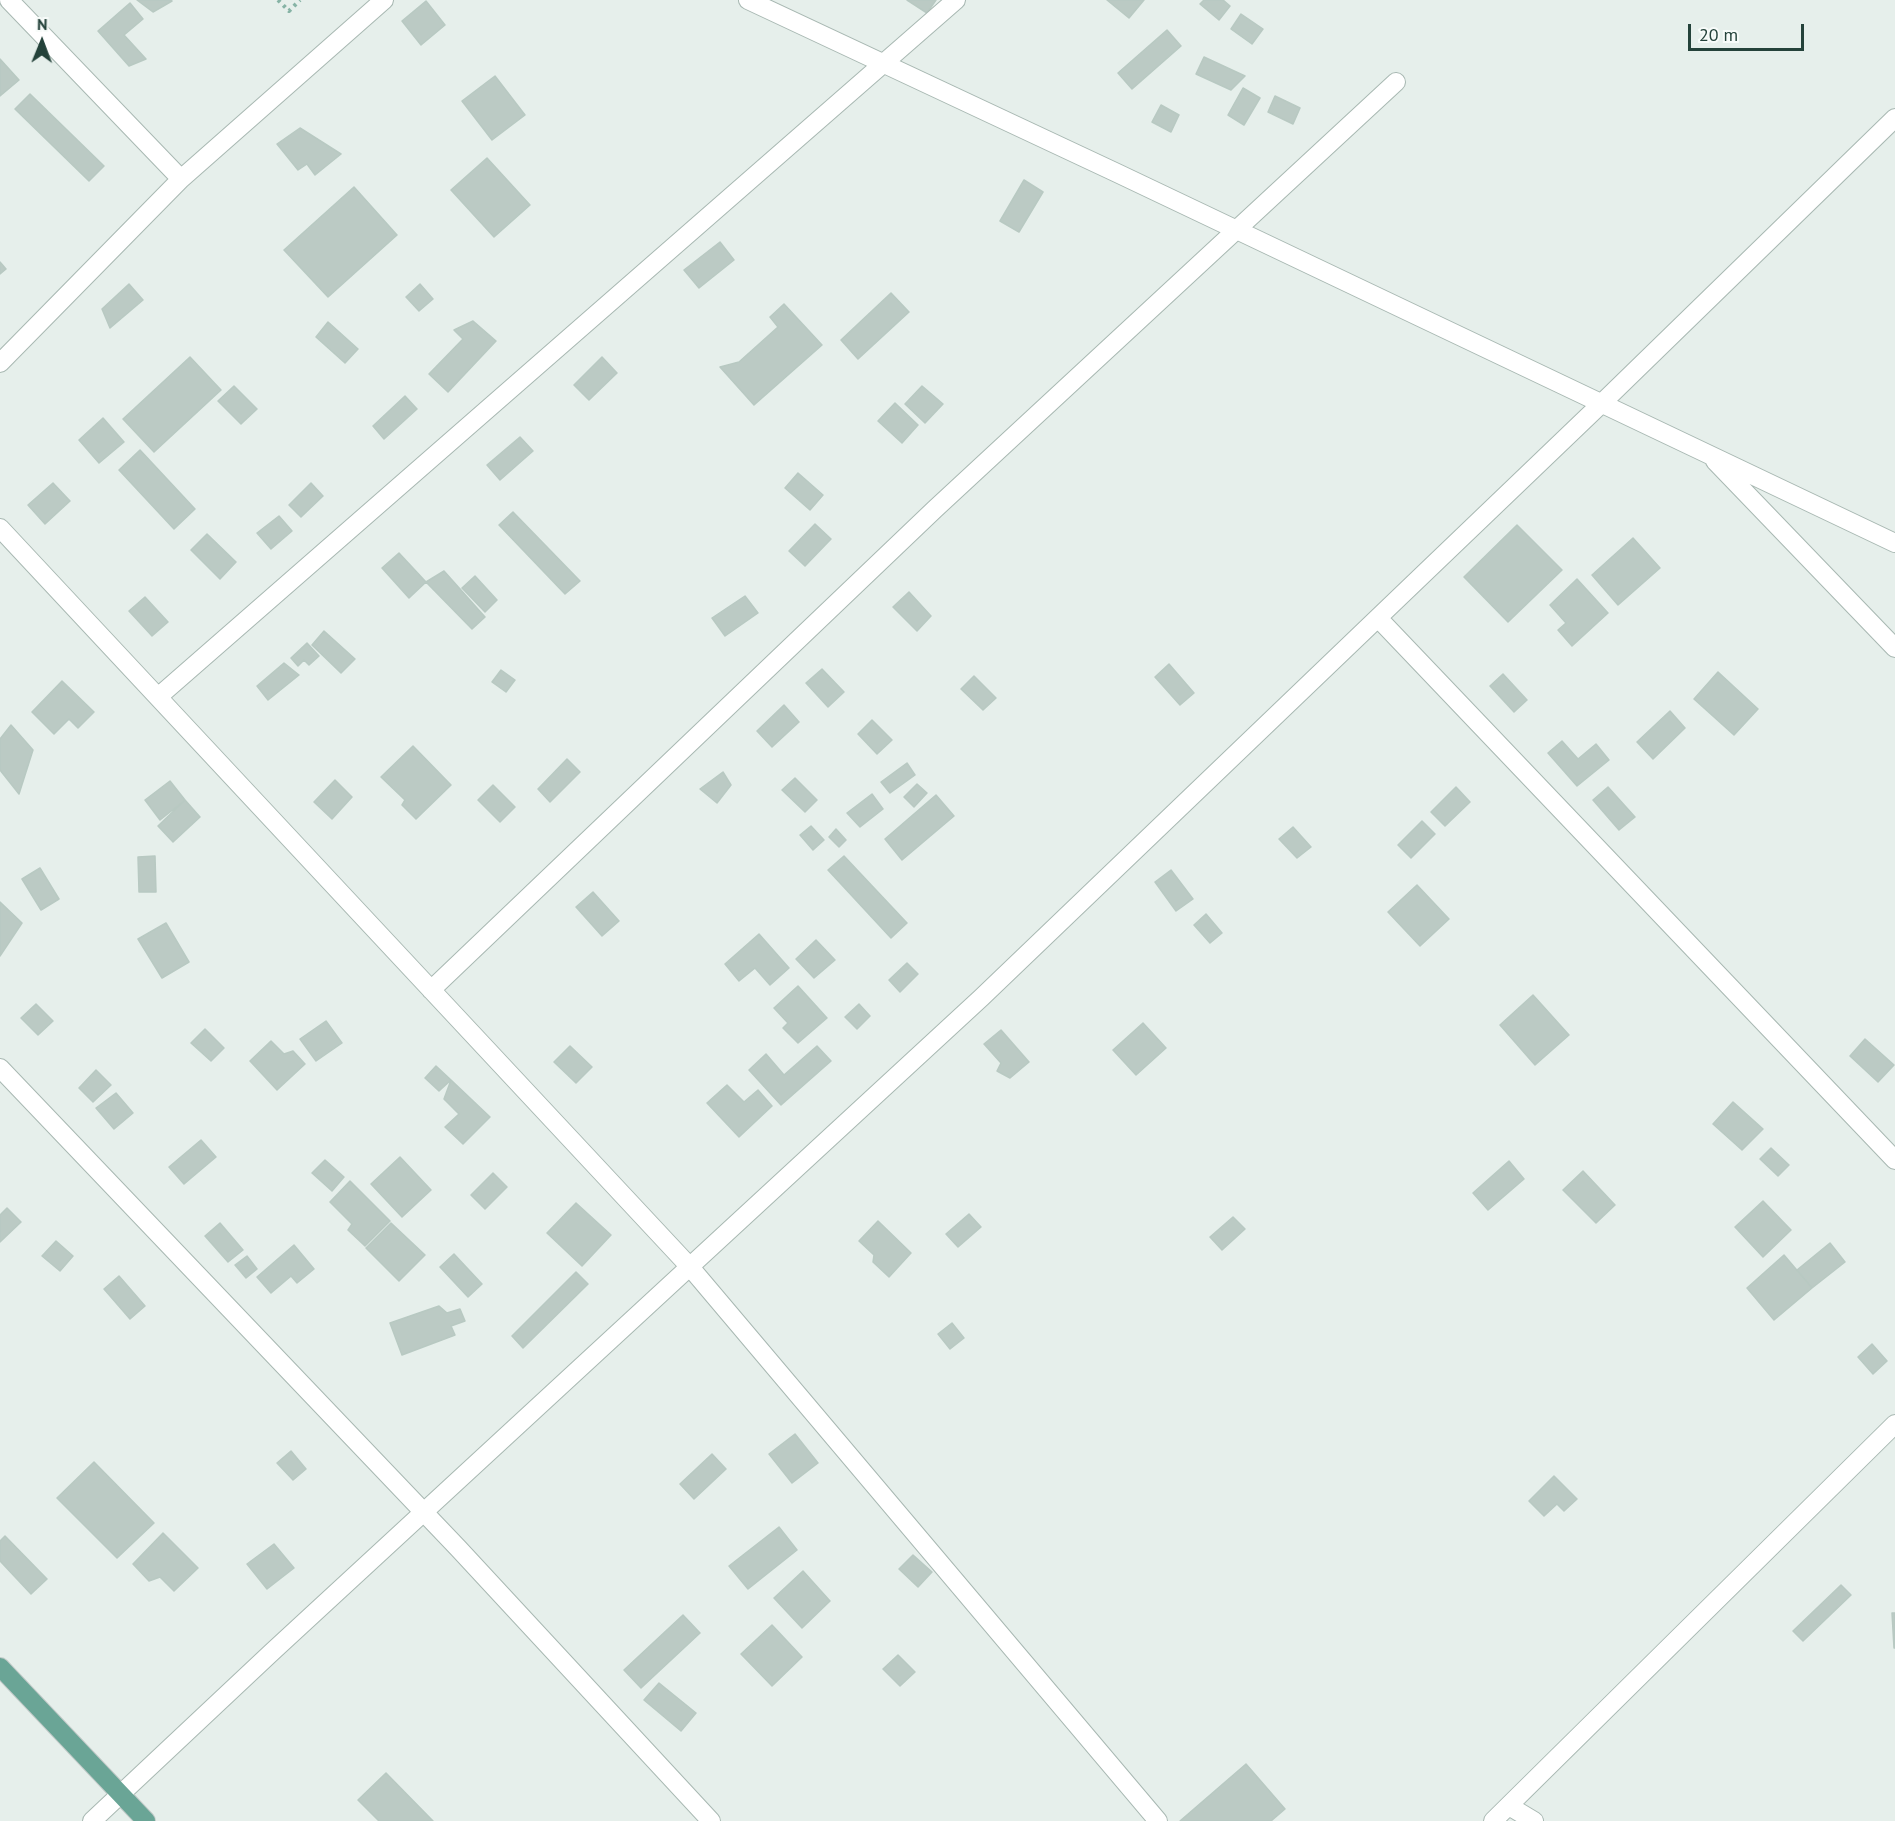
<!DOCTYPE html>
<html>
<head>
<meta charset="utf-8">
<style>
	body { margin:0 }
	#map { position:relative; width:1895px; height:1821px; overflow:hidden; background:#e6efeb; font-family:"PT Sans",sans-serif }
	canvas { display:block }
	.north { position:absolute; left:12px; top:12px; width:60px; height:60px; -webkit-text-stroke:4px #f7fbf9; paint-order:stroke; rotate:1deg; font-size:16px; font-weight:700; line-height:24px; text-align:center; color:#24423a }
	.north::after { content:''; display:block; margin:auto; width:21px; height:27px; background:#24423a; clip-path:polygon(50% 0,100% 100%,50% 72%,0 100%) }
	.scale { position:absolute; left:1688px; top:24px; width:116px; height:27px; box-sizing:border-box; border:3px solid #24423a; border-top:0; padding-left:8px; font-size:18px; line-height:21px; white-space:nowrap; color:#24423a; -webkit-text-stroke:4px #f7fbf9; paint-order:stroke }
</style>
</head>
<body>
<div id="map">
<canvas width="1895" height="1821"></canvas>
<div class="north">N</div>
<div class="scale">20 m</div>
</div>
<script>
const c = document.querySelector('canvas').getContext('2d');
c.lineJoin = 'round';
function fill(path, color) { c.fillStyle = color; c.fill(path, 'evenodd'); }
function trace(path, color, width, dash) { c.strokeStyle = color; c.lineWidth = width; c.lineCap = dash ? 'butt' : 'round'; c.setLineDash(dash || []); c.stroke(path); }
const building = new Path2D(`
	M137,0H171L172,1L153,12Z
	M907,0H936L927,13Z
	M1107,0H1144L1129,18Z
	M1204,0H1223L1230,6L1219,20L1200,4Z
	M426,1L445,25L421,45L402,21Z
	M130,3L143,19L124,35L146,59L129,66L98,31Z
	M1241,14L1263,29L1252,44L1231,29Z
	M1167,30L1181,46L1132,89L1118,73Z
	M1204,57L1245,76L1231,90L1196,74Z
	M0,59L19,80L0,96Z
	M495,76L525,115L492,140L462,101Z
	M1243,88L1260,98L1244,125L1228,115Z
	M30,94L104,166L89,181L15,109Z
	M1275,96L1300,108L1293,124L1268,112Z
	M1161,105L1179,115L1171,132L1152,122Z
	M300,128L341,154L315,175L307,164L298,170L277,144Z
	M487,158L530,205L494,237L451,190Z
	M1024,180L1043,192L1019,232L1000,221Z
	M354,187L397,235L328,297L284,250Z
	M720,242L734,260L699,288L684,270Z
	M0,262L6,269L0,274Z
	M129,284L143,300L110,328L102,309Z
	M420,284L433,299L419,311L406,297Z
	M891,293L909,312L858,359L841,340Z
	M784,304L822,345L754,405L720,367L739,362L778,327L770,317Z
	M473,321L496,341L448,392L429,374L463,339L454,330Z
	M328,322L358,349L345,363L316,337Z
	M190,357L221,390L154,452L123,419Z
	M602,357L617,373L589,400L574,385Z
	M234,386L257,409L241,424L218,401Z
	M922,386L943,404L925,423L905,404Z
	M405,396L417,409L384,439L373,426Z
	M895,403L918,425L902,443L878,421Z
	M103,418L124,442L99,463L79,440Z
	M520,437L533,451L500,480L487,465Z
	M140,450L195,509L174,529L119,470Z
	M798,473L823,495L810,510L785,488Z
	M53,483L70,501L45,524L28,505Z
	M311,483L323,496L301,517L289,505Z
	M513,512L580,581L565,594L499,525Z
	M279,516L292,531L271,549L257,533Z
	M815,524L831,539L805,566L789,551Z
	M1517,525L1562,570L1508,622L1464,577Z
	M207,534L236,562L220,579L191,550Z
	M1633,538L1660,568L1618,605L1592,575Z
	M399,553L426,582L409,598L382,568Z
	M444,571L485,617L472,629L426,582Z
	M475,576L497,600L485,612L462,588Z
	M1577,579L1608,613L1572,646L1558,630L1566,623L1550,605Z
	M909,592L931,616L917,631L893,607Z
	M745,596L758,613L725,636L712,618Z
	M145,597L168,622L152,636L129,611Z
	M324,631L355,659L341,673L312,645Z
	M307,643L319,656L309,665L304,660L298,666L291,658Z
	M284,663L299,675L268,700L257,686Z
	M1169,664L1194,693L1180,705L1155,677Z
	M822,669L844,692L828,707L806,683Z
	M501,670L515,680L506,692L492,682Z
	M1718,672L1758,709L1734,735L1694,699Z
	M1503,674L1527,700L1514,712L1490,686Z
	M974,676L996,698L983,710L961,689Z
	M62,681L94,712L78,728L69,719L54,734L32,712Z
	M784,705L799,722L772,747L757,731Z
	M1670,711L1685,728L1653,759L1637,742Z
	M872,720L892,740L877,754L858,734Z
	M11,725L33,750L19,794L0,770V739Z
	M1562,741L1578,759L1596,744L1609,760L1577,786L1548,753Z
	M413,746L451,785L416,819L402,805L405,800L381,777Z
	M567,759L580,772L550,802L538,789Z
	M907,763L915,775L890,793L881,782Z
	M723,772L731,785L717,803L700,789Z
	M795,778L817,800L805,812L782,790Z
	M335,780L352,797L332,819L314,802Z
	M170,781L185,800L160,820L145,800Z
	M917,784L927,793L914,807L904,797Z
	M493,785L515,807L500,822L478,800Z
	M1456,787L1470,802L1445,826L1431,812Z
	M1608,787L1635,817L1619,830L1593,800Z
	M872,794L883,809L860,827L847,813Z
	M936,795L954,816L902,860L885,839Z
	M185,800L200,817L173,842L158,826Z
	M1422,821L1435,834L1411,858L1398,845Z
	M811,826L824,840L813,850L800,835Z
	M1293,827L1311,847L1297,858L1279,839Z
	M836,829L846,840L839,847L829,837Z
	M155,856L156,892H139L138,857Z
	M844,856L907,923L891,938L828,870Z
	M40,868L59,899L41,910L22,879Z
	M1171,870L1193,899L1176,911L1155,882Z
	M1417,885L1449,919L1420,946L1388,912Z
	M593,892L619,921L602,936L576,907Z
	M0,902L22,923L0,956Z
	M1206,914L1222,933L1210,943L1194,925Z
	M166,923L189,962L162,978L138,939Z
	M759,934L789,968L770,985L755,968L739,981L725,964Z
	M816,940L835,960L814,978L796,959Z
	M907,963L918,974L900,992L889,980Z
	M798,986L827,1018L798,1043L783,1028L788,1023L774,1008Z
	M1533,995L1569,1035L1535,1065L1500,1025Z
	M36,1004L53,1021L38,1035L21,1018Z
	M859,1004L870,1016L857,1029L845,1017Z
	M326,1021L342,1043L316,1061L300,1039Z
	M1143,1023L1166,1048L1136,1075L1113,1050Z
	M205,1029L224,1048L211,1061L191,1043Z
	M1001,1030L1029,1062L1010,1078L997,1071L1001,1063L984,1044Z
	M1865,1039L1894,1065L1878,1082L1850,1056Z
	M271,1041L284,1054L293,1051L305,1064L277,1090L250,1061Z
	M570,1046L592,1067L576,1083L554,1062Z
	M817,1046L831,1061L781,1105L749,1070L766,1054L784,1075Z
	M436,1066L451,1080L439,1091L425,1078Z
	M96,1070L111,1085L93,1102L79,1088Z
	M451,1080L490,1117L463,1144L445,1127L459,1114L444,1099Z
	M727,1085L744,1102L758,1090L772,1106L739,1137L707,1103Z
	M116,1093L133,1113L114,1129L96,1108Z
	M1733,1102L1763,1129L1742,1150L1713,1124Z
	M201,1140L216,1157L184,1184L169,1167Z
	M1771,1148L1789,1165L1778,1176L1760,1159Z
	M400,1157L431,1190L402,1217L371,1184Z
	M325,1160L344,1177L332,1191L312,1173Z
	M1509,1161L1524,1179L1488,1210L1473,1193Z
	M1583,1171L1615,1205L1596,1223L1563,1190Z
	M493,1173L507,1187L485,1209L471,1195Z
	M350,1181L390,1221L365,1246L348,1230L352,1224L330,1202Z
	M1763,1201L1791,1230L1763,1257L1735,1227Z
	M576,1203L611,1235L582,1266L547,1233Z
	M7,1208L21,1222L0,1242V1215Z
	M969,1214L981,1227L958,1247L946,1234Z
	M1233,1217L1245,1229L1222,1250L1210,1237Z
	M878,1221L911,1253L889,1277L873,1262L874,1255L859,1241Z
	M220,1223L243,1250L228,1262L205,1236Z
	M391,1223L425,1255L399,1281L366,1248Z
	M56,1241L73,1256L60,1271L42,1256Z
	M1830,1243L1845,1262L1812,1288L1797,1270Z
	M294,1245L314,1269L297,1283L291,1276L271,1293L257,1277Z
	M454,1254L482,1284L468,1297L440,1267Z
	M1784,1255L1812,1288L1774,1320L1747,1288Z
	M247,1256L257,1269L246,1278L235,1265Z
	M576,1272L588,1284L523,1348L512,1336Z
	M119,1276L145,1306L130,1319L104,1289Z
	M439,1306L447,1313L460,1309L465,1321L451,1326L455,1335L402,1355L390,1323Z
	M952,1323L964,1338L950,1349L938,1334Z
	M1872,1344L1887,1361L1873,1374L1858,1357Z
	M795,1434L818,1463L792,1483L769,1454Z
	M291,1451L306,1469L293,1480L277,1463Z
	M712,1454L726,1469L694,1499L680,1484Z
	M94,1462L154,1523L117,1558L57,1498Z
	M1554,1476L1577,1499L1564,1511L1557,1504L1544,1516L1529,1501Z
	M779,1527L797,1550L748,1589L729,1566Z
	M163,1533L198,1568L174,1591L160,1577L149,1581L133,1564Z
	M5,1536L47,1579L31,1594L0,1561V1541Z
	M274,1544L294,1568L267,1589L247,1564Z
	M913,1555L932,1572L918,1587L899,1569Z
	M803,1571L830,1601L802,1628L774,1598Z
	M1841,1585L1851,1595L1803,1641L1793,1631Z
	M1892,1613H1895V1648H1894Z
	M683,1615L700,1633L641,1688L624,1670Z
	M772,1625L802,1657L772,1686L741,1654Z
	M898,1655L915,1672L900,1686L883,1669Z
	M659,1683L696,1713L681,1731L644,1700Z
	M1246,1764L1285,1809L1271,1821H1180Z
	M386,1773L433,1821H379L358,1800Z`);
fill(building, '#bbcac4');
trace(building, '#b8c9c2', 1.5);
const street = new Path2D(`
	M9,0L181,179
	M748,0L1117,173L1895,543
	M0,363L181,179L384,0
	M1715,461L1895,648
	M0,528L690,1267L1158,1821
	M1378,618L1895,1160
	M158,697L956,0
	M431,990L935,509L1396,82
	M0,1068L458,1548L711,1821
	M1509,1806L1534,1821
	M92,1821L272,1652L981,998L1602,403L1895,118
	M1493,1821L1895,1424`);
const primary = new Path2D(`
	M0,1667L146,1821`);
trace(street, '#a8b8b2', 20);
trace(primary, '#c2cac8', 20);
trace(new Path2D(`
	M278,0L289,11L300,0`), '#86b3a5', 4, [3, 4.5]);
trace(street, '#fff', 18);
trace(primary, '#6aa596', 18);
</script>
</body>
</html>
